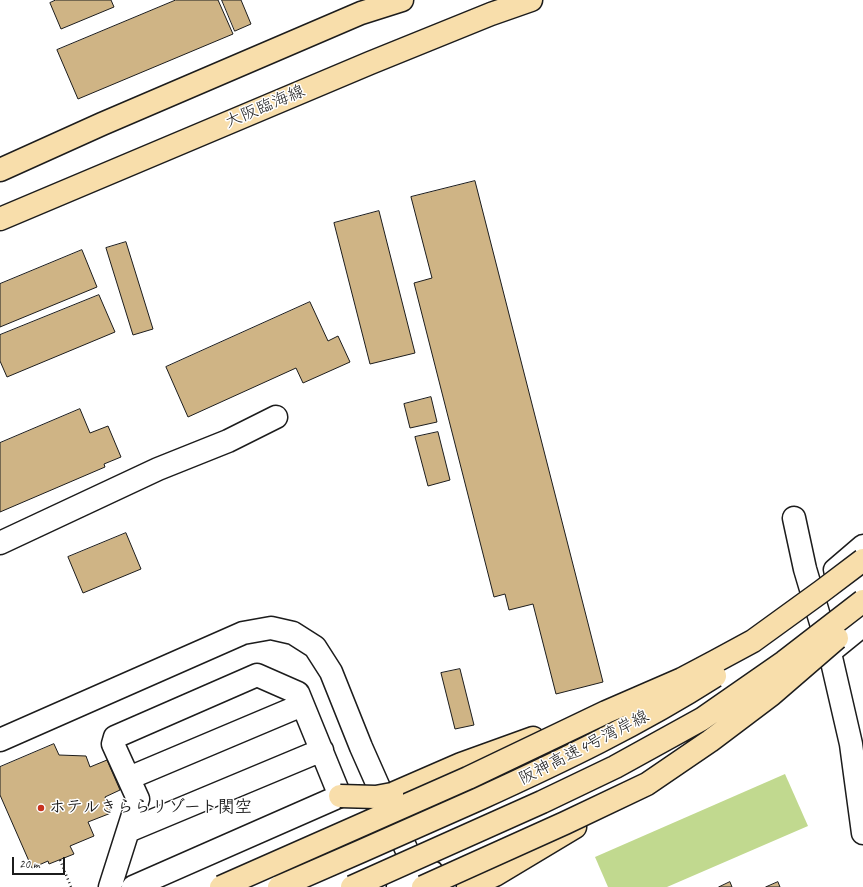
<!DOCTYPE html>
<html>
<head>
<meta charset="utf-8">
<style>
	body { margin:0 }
	#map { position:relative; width:863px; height:887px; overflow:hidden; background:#fff; font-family:Caveat,sans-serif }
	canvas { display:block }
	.scale { position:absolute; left:12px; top:857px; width:53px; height:18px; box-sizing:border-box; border:2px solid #1c1c1c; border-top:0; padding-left:5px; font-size:12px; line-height:14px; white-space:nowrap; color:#1c1c1c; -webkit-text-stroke:3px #fff; paint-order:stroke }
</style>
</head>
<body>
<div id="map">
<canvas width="863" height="887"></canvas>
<div class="scale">20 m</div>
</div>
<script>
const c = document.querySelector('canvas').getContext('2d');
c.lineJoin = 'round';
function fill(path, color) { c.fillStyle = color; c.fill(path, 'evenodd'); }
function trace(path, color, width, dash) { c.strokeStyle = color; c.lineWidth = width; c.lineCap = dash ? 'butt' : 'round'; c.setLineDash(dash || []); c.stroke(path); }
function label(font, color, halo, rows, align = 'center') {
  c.font = font + ' Caveat,"Klee One",sans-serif'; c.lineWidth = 3; c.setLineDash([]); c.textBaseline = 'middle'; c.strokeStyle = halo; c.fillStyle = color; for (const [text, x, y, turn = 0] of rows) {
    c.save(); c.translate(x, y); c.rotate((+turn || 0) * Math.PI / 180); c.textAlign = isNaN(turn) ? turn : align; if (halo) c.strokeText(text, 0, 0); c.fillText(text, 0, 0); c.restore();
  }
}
fill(new Path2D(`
	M785,774L808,826L667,887H608L595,857Z`), '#c1d98f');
const building = new Path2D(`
	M56,0H111L114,7L61,29L50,3Z
	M176,0H218L233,34L78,99L57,50Z
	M222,0H241L251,24L235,31Z
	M475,181L603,682L556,694L533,604L509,610L505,594L494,597L414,283L432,278L411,197Z
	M379,211L415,353L370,364L334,223Z
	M126,242L153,329L133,335L106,248Z
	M82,250L97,287L0,327V284Z
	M99,295L115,332L7,377L0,361V335Z
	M310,302L328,341L338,336L350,362L303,383L296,368L188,417L166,367Z
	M431,397L437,422L410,428L404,404Z
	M80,409L90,433L108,426L121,457L104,464L105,467L0,512V443Z
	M438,432L450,480L428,486L415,437Z
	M126,533L141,569L83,593L68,557Z
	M460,669L474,725L455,729L441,673Z
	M54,744L59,755L86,756L90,767L107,760L120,790L105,797L111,813L88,822L94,836L70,846L74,854L49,864L48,861L32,868L0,795V767Z
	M730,882L732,887H719Z
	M778,882L780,887H766Z`);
fill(building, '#cfb485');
trace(building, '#1c1c1c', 1);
const minor = new Path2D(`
	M794,518L805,569L830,653L851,744L863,833
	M0,543L158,469L228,441L276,417
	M835,570L863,546
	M825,656L863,625
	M0,740L243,633L271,628L293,633L315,647L331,672L361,747L423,887
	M129,778L302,705
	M478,785L547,752
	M128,831L322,750
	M330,851L440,802
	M110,887L138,799L113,744L115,737L257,675L298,693L340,796L133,887
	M398,887L432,872`);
const major = new Path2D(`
	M0,170L102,124L361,13L402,0
	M0,219L370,63L491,14L531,0`);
const highway = new Path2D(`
	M392,794L461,764L533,738
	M468,887L495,875L575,827`);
trace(minor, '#1c1c1c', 25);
trace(major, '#1c1c1c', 25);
trace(highway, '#1c1c1c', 25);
trace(new Path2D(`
	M60,860L71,887`), '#1c1c1c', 2.5, [1, 3]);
trace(minor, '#fff', 22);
trace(major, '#f8deab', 22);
trace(highway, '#f8deab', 22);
const highwayBridge = new Path2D(`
	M340,796L376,797L392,794
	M221,887L468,778L606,712L682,679L716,661L753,641L822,591L863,560
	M279,887C346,858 412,829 479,799C560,762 640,724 715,676
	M352,887L542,802L615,767L702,719L784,662L863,601
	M423,887L565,823L647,784L710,741L771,695L837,638`);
trace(highwayBridge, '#1c1c1c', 25, []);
trace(highwayBridge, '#f8deab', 22);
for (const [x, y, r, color] of [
	[41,808,4,"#c8321e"]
]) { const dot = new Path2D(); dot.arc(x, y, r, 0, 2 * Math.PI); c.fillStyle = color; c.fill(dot); trace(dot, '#fff', 1.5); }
label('17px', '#1c1c1c', '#fff', [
	["大阪臨海線",265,107,-23],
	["阪神高速4号湾岸線",584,748,-27]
]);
label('bold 17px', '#1c1c1c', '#fff', [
	["ホテルきららリゾート関空",49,808]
], 'left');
</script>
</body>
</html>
